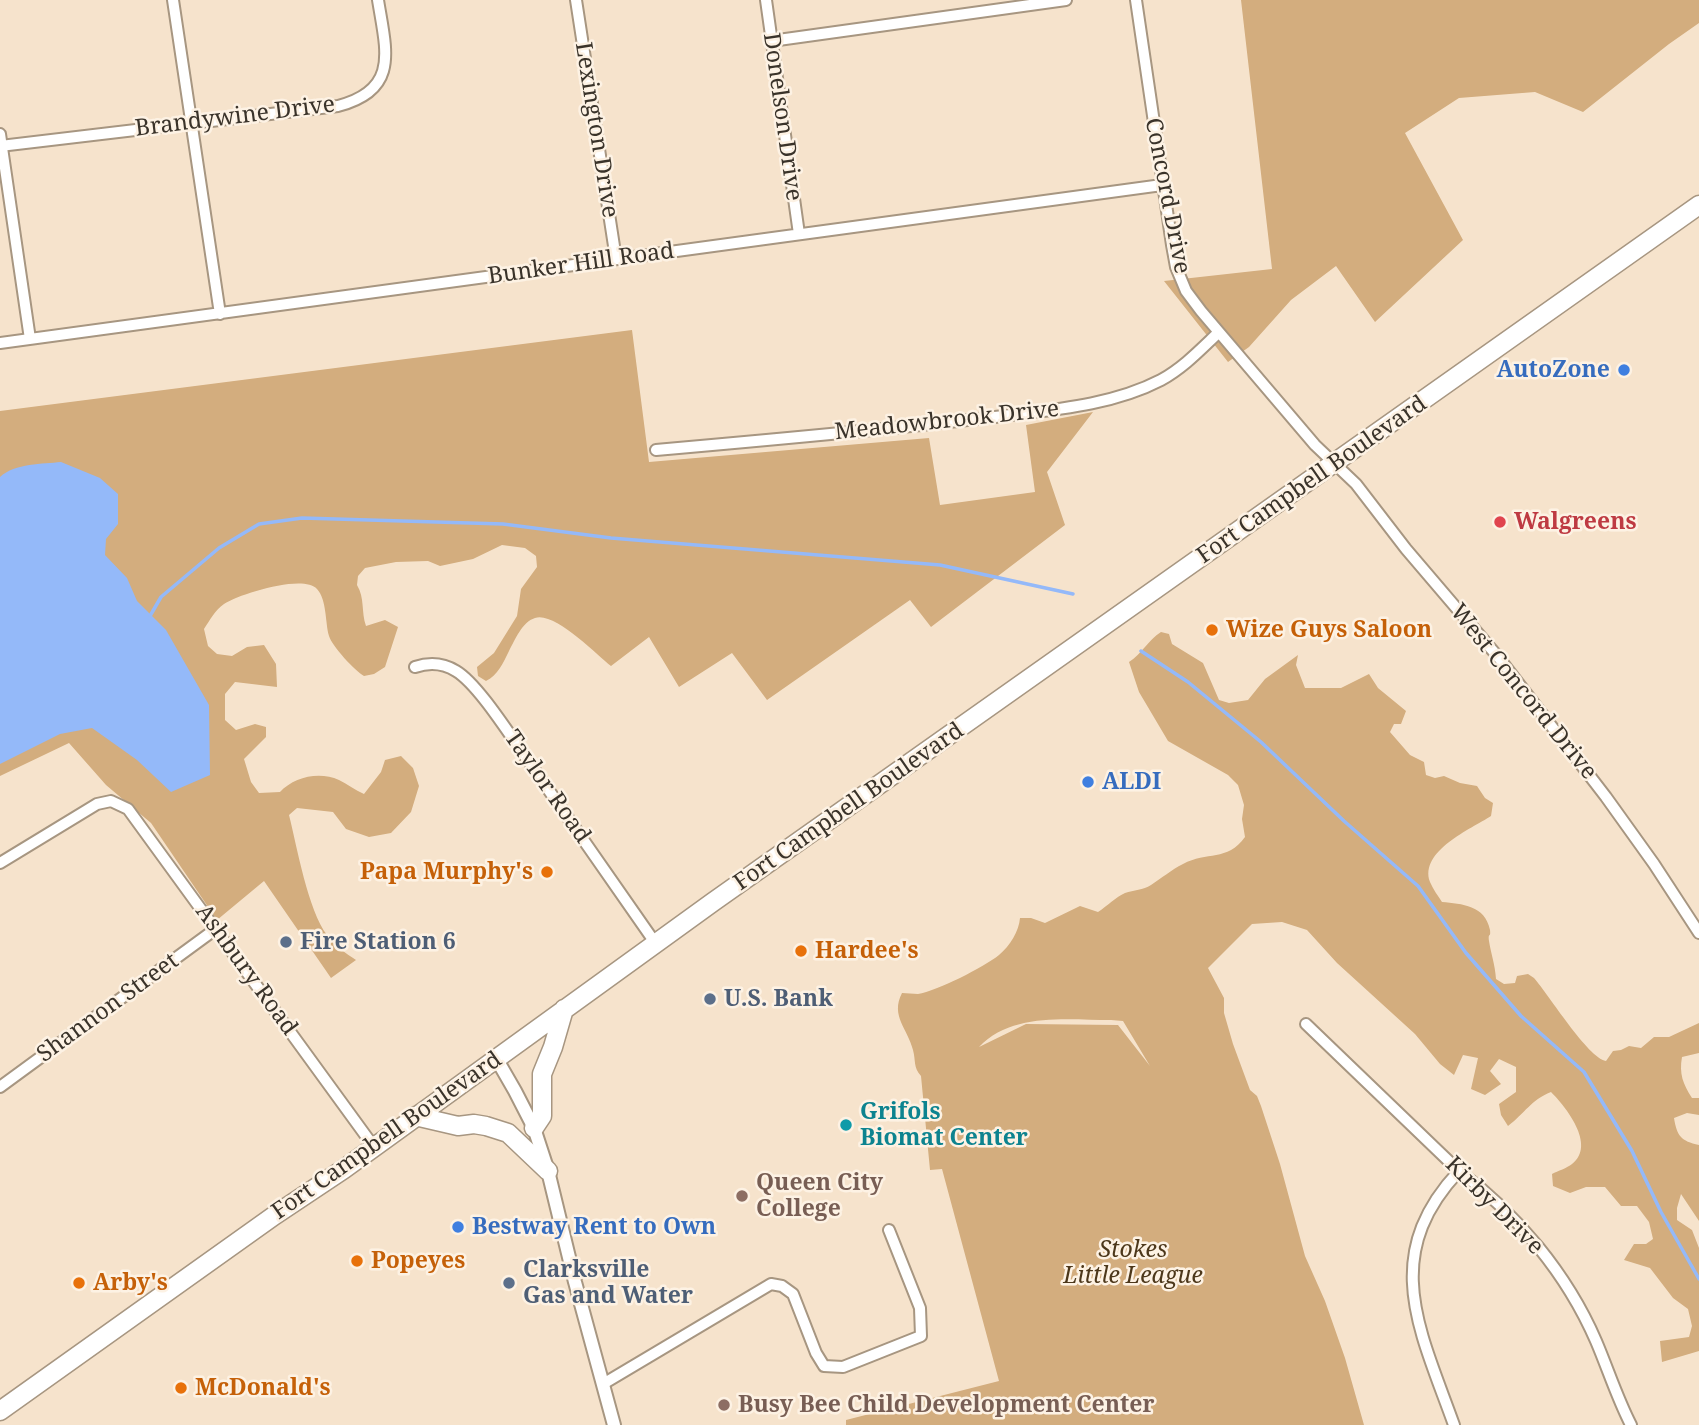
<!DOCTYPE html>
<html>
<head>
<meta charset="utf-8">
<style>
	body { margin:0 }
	canvas { display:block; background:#f6e3cc }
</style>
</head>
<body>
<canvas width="1699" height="1425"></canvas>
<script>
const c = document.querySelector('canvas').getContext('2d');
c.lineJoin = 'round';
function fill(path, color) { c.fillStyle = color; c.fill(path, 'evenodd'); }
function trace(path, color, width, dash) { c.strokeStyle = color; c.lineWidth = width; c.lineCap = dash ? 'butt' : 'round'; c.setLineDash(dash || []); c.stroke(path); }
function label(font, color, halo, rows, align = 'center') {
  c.font = font + ' "Noto Serif",serif'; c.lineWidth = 5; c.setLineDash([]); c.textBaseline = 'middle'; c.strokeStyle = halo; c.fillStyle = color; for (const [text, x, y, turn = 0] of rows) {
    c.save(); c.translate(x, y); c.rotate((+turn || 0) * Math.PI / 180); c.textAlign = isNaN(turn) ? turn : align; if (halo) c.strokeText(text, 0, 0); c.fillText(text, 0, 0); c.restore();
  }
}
fill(new Path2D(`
	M1241,0H1699V23L1669,44L1583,112L1535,92L1459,98L1405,133L1463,240L1375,322L1336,266L1291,300L1249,347L1228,362L1164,281L1272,269Z
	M632,330L649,462L929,438L940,505L1035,492L1026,425L1093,412L1047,472L1065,525L931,627L910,600L767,700L732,653L679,687L649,637L611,666C596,654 554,611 535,618C522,622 515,640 509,651C503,663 498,675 486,681L478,676L477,667L494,653L517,616L521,589L537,567L536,556L525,548L502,545L473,559L440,566L428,561L396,562L365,568L358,576L357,585C365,598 361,612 366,626L385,620L398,627L385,667L374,674L364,676C355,671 332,646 329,636C325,622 327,600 317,589C303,574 240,594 224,604C215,610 210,620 204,629L208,646L217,654L232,656L247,647L264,645L276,664L277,687L235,682L225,694V720L236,730L255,724L266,727V737L244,759L251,782L259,793L280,792C294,777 319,771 339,780C347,784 355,790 364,794L381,772L385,760L401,756L413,768L419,786L411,812L391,833L369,837L346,829L333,812L297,808L289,815C297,847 308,910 327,935C336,946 345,953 356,960L331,978L264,881L217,920L151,823L106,785L69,743L0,776V411Z
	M1161,632L1169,634L1172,644L1203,663L1219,700L1229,703L1248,700L1265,679L1298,655L1296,665L1305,688H1341L1369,674L1378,688L1406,711L1401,724H1394L1390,732L1410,755L1424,762L1426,775L1435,778L1444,776L1460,783L1477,786L1485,798L1493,803L1491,816C1471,829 1419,851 1430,882C1433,889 1438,896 1442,902C1462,904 1485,905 1490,930C1491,939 1488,931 1489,941C1491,954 1495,964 1496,979L1504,984L1515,983L1517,976L1528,974L1534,978C1549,995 1588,1058 1606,1061L1613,1051L1621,1050L1629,1046L1641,1048L1654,1037H1669L1699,1023V1053L1682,1057C1679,1074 1683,1084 1692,1098H1699V1115L1687,1113L1674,1118C1677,1136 1681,1141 1699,1145V1221L1681,1194L1677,1208V1220L1692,1230L1699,1248V1351L1662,1362L1660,1341L1689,1337L1692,1326L1688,1309L1673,1298L1650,1268L1624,1260L1634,1244H1646L1653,1239L1649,1222L1637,1206H1621L1605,1187H1586L1570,1193L1553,1186L1552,1174C1558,1171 1567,1168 1572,1164C1597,1145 1565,1106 1551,1092C1531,1100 1525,1113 1508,1126L1501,1115L1499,1104L1516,1092V1067L1499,1059L1490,1071L1501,1084L1485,1095L1471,1089L1478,1058L1463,1055L1454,1075L1440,1064L1415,1034L1337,963L1307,930L1282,922L1252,924L1208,968L1224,998V1013L1233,1044L1250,1090L1257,1096L1261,1106L1280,1164L1305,1256L1325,1301L1345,1358L1364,1425H846V1420L999,1381L942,1169L930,1170L921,1076C913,1067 916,1061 913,1050C908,1029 890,1016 902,993C907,993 913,994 918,994C937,991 984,967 999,955C1010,946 1019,931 1020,918H1031L1045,923L1080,906L1098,912C1107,906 1116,897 1125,893C1134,890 1143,890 1151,885C1162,878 1171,870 1183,864C1207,851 1227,862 1245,837L1242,819L1244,805L1238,785L1228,775L1168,741L1139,692L1129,662C1142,654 1148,640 1161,632ZM1111,1020L1123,1021L1150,1066L1118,1025L1026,1024L979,1047C1012,1012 1067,1020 1111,1020Z`), '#d3ad7e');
fill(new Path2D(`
	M61,462L100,478L118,494V524L106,539L105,555L127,578L137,601L166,630L209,705L210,775L171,792L137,760L92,728L60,734L0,764V477C15,463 43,464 61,462Z`), '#94b9f9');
trace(new Path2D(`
	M150,616L161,597L219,548L259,524L302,518L503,524L611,538L940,565L1073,594
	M1141,651L1188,682L1261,742L1344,821L1418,886L1466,953L1521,1016L1584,1072L1632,1151L1661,1212L1699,1279`), '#94b9f9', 3.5);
const minor = new Path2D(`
	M173,0L220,314
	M576,0L616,259
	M766,0L799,234
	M1136,0L1172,245L1176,267L1186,291L1201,311L1315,445L1356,484L1406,549L1499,658L1606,797L1654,864L1699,933
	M771,41L1066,0
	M0,134L30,339
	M0,146L338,106C400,90 386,50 378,0
	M0,343L1162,185
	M656,450C769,440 882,430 995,417C1050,410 1111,406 1161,380C1183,368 1200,350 1218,333
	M415,667C430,662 443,663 456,671C478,684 511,737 527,759C570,820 613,882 656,944
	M0,863L97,804L111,801L128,809L374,1147
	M1306,1024L1459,1171C1517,1214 1567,1274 1596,1341C1608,1369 1617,1398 1631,1425
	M0,1087L217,928
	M603,1384L771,1284L782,1286L793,1294L816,1353L824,1366L843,1367L921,1336L920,1308L889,1230
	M1454,1425C1420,1330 1379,1256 1459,1171`);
const tertiary = new Path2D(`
	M496,1058L515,1091L534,1128L548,1171L575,1282L614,1425`);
const trunk = new Path2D(`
	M415,1116L458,1126L474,1124L486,1126L508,1133L548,1171
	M534,1128L542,1116V1074L553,1047L564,1009
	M0,1411L275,1215L344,1169L713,902L1699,205`);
trace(minor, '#a79681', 14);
trace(tertiary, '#a79681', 16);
trace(trunk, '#a79681', 21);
trace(minor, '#fff', 10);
trace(tertiary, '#fff', 12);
trace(trunk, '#fff', 18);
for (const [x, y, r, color] of [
	[1624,370,7,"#3f7fe0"],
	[1500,522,7,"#e0444e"],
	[1212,630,7,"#e8710a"],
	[1088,782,7,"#3f7fe0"],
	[547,872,7,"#e8710a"],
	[286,942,7,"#5c6f8a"],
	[801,951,7,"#e8710a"],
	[710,999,7,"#5c6f8a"],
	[846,1125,7,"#0f9aa8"],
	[742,1196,7,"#8d6e63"],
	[458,1227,7,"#3f7fe0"],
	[357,1261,7,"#e8710a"],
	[79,1283,7,"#e8710a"],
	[509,1283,7,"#5c6f8a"],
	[181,1388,7,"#e8710a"],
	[724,1405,7,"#8d6e63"]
]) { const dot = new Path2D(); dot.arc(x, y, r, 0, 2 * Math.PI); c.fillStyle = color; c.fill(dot); trace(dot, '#fdf2e4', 2.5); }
label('23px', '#3a332a', '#fdf2e4', [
	["Brandywine Drive",235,117,-7],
	["Donelson Drive",782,117,82],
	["Lexington Drive",596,130,81],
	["Concord Drive",1167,196,79],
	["Bunker Hill Road",581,264,-8],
	["Meadowbrook Drive",947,421,-6],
	["Fort Campbell Boulevard",1312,480,-35],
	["West Concord Drive",1523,692,51],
	["Taylor Road",547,787,55],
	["Fort Campbell Boulevard",849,807,-35],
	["Ashbury Road",246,970,54],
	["Shannon Street",108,1008,-36],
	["Fort Campbell Boulevard",387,1136,-35],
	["Kirby Drive",1494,1206,45]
]);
label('bold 23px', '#366cbe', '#fdf2e4', [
	["AutoZone",1610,370,"right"],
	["ALDI",1102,782],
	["Bestway Rent to Own",472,1227]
], 'left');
label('bold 23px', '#be3a42', '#fdf2e4', [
	["Walgreens",1514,522]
], 'left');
label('bold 23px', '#c56008', '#fdf2e4', [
	["Wize Guys Saloon",1226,630],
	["Papa Murphy's",533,872,"right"],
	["Hardee's",815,951],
	["Popeyes",371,1261],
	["Arby's",93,1283],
	["McDonald's",195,1388]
], 'left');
label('bold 23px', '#4e5e75', '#fdf2e4', [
	["Fire Station 6",300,942],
	["U.S. Bank",724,999],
	["Clarksville",523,1270],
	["Gas and Water",523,1296]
], 'left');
label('bold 23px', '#0d838f', '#fdf2e4', [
	["Grifols",860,1112],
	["Biomat Center",860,1138]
], 'left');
label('bold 23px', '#785e54', '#fdf2e4', [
	["Queen City",756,1183],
	["College",756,1209],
	["Busy Bee Child Development Center",738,1405]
], 'left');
label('italic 23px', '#4c371a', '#fdf2e4', [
	["Stokes",1133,1250],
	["Little League",1133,1276]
]);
</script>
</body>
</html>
